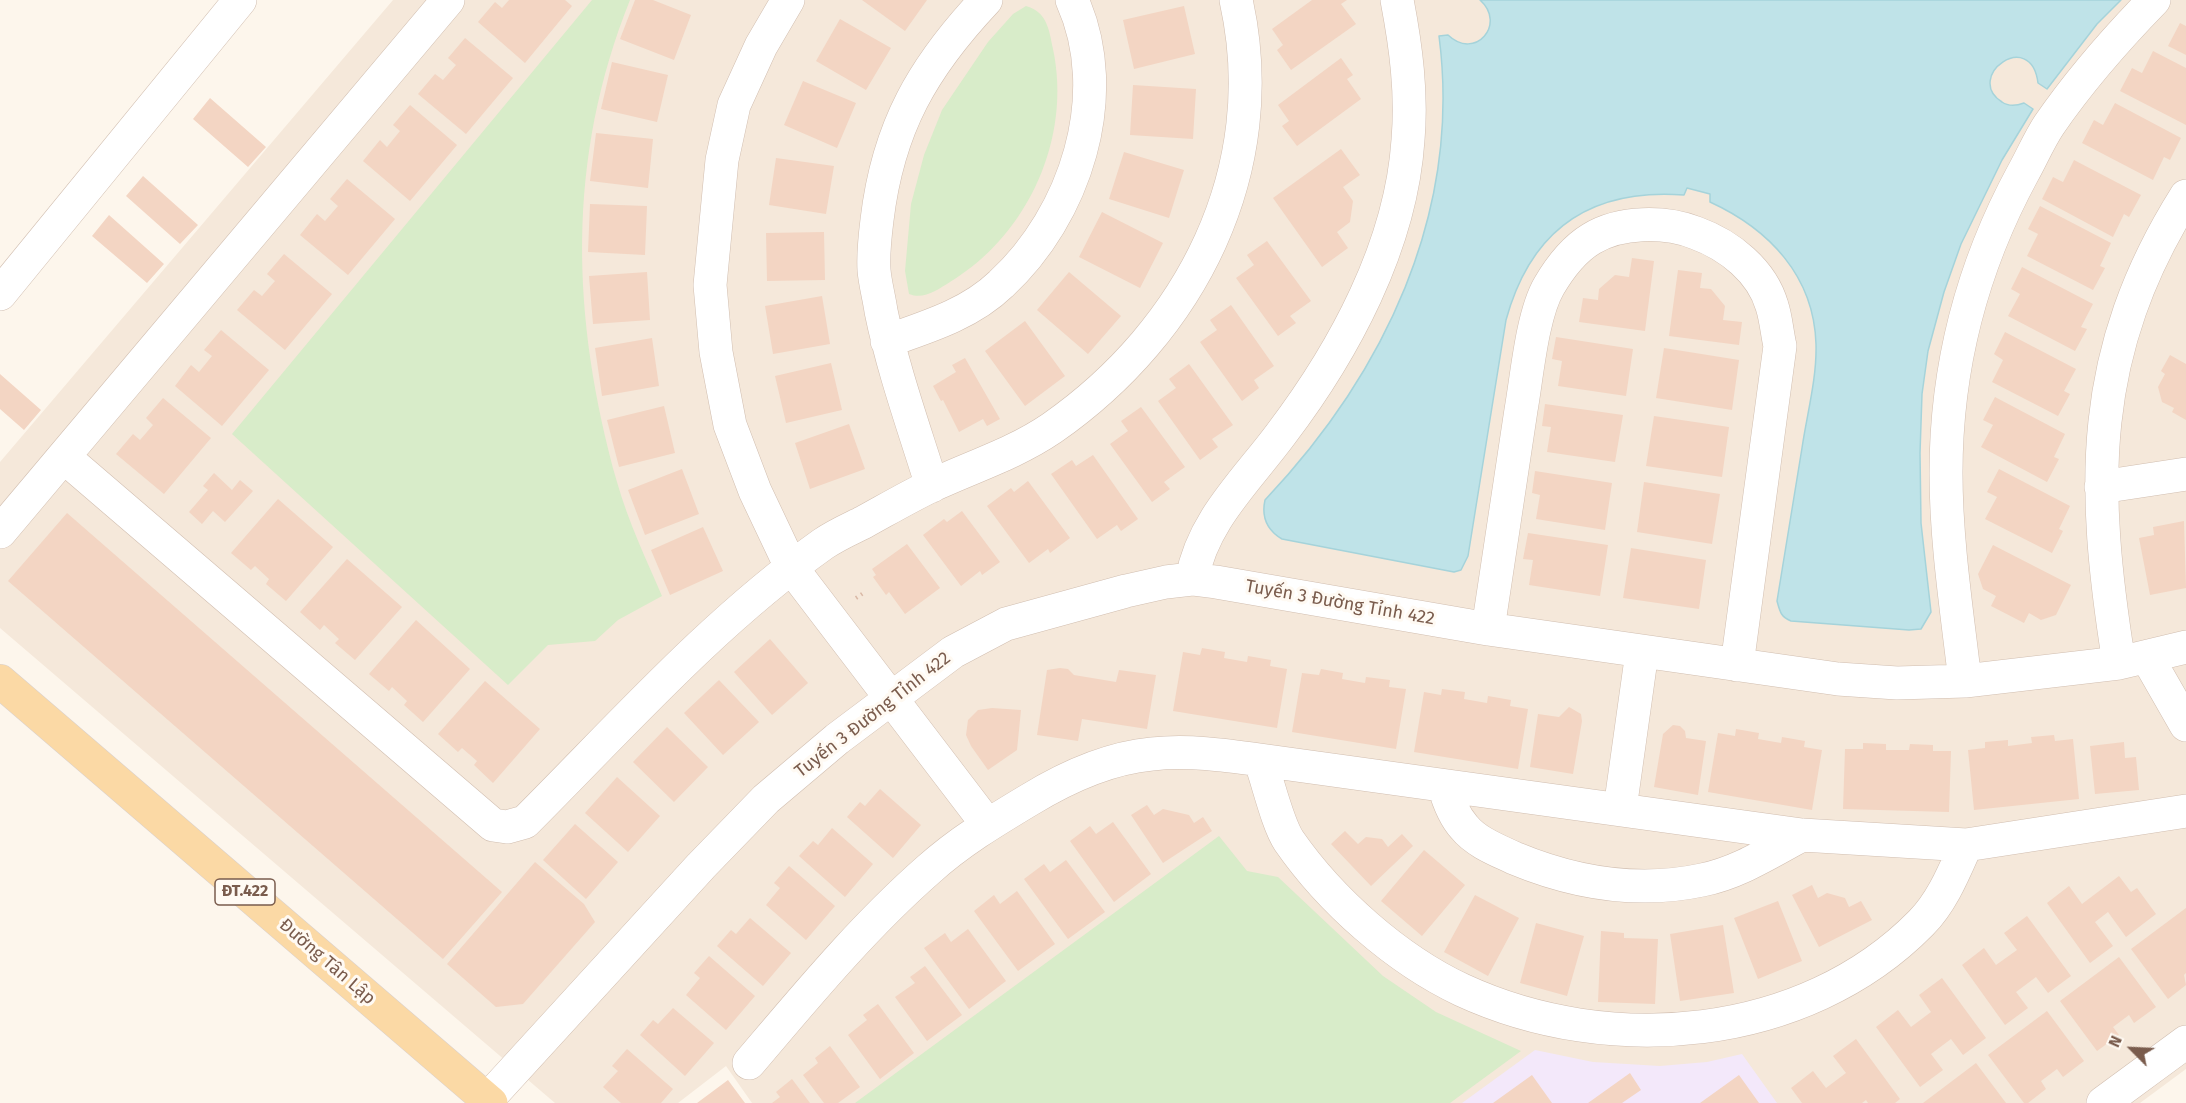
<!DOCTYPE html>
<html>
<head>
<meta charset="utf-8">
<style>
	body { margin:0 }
	#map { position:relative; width:2186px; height:1103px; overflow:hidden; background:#fdf6ec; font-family:"Fira Sans",sans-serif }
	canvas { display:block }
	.north { position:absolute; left:2102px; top:1019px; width:60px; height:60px; -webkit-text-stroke:4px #fffaf3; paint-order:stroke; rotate:294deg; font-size:16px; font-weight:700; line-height:24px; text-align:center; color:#7a5c4d }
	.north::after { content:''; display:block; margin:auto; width:21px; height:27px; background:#7a5c4d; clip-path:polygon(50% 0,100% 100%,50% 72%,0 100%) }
</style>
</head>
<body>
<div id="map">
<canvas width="2186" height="1103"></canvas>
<div class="north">N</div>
</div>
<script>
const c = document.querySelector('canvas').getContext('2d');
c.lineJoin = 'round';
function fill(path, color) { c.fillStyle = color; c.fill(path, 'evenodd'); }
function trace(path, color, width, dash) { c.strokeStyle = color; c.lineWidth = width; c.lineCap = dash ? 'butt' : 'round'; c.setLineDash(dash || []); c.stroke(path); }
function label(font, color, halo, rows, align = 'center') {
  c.font = font + ' "Fira Sans",sans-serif'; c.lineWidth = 6; c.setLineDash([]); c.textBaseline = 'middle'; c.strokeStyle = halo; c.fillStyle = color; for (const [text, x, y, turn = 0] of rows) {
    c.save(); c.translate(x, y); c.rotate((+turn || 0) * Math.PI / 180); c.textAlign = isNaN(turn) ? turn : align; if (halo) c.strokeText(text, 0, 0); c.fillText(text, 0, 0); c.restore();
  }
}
fill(new Path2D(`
	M393,0H2186V1069L2140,1103H752L726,1066L678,1103H555L0,628V462Z`), '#f5e8da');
fill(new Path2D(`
	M1535,1050L1593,1062L1660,1066L1707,1062L1742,1054L1777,1103H1462Z`), '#f3e8fa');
fill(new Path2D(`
	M592,0H630C566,159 571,318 617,482C628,521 646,559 662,596L618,620L595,641L548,645L508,685L232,434Z
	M1026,6C1047,12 1049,29 1053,49C1072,138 1028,235 950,282C937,290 924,300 909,294L905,271L911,204L924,155L942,110L988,42L1013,14Z
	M1219,836L1247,871L1278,877L1383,976L1436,1012L1521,1051L1450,1103H855Z`), '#d8ecc9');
const water = new Path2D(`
	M1480,0H2121L2097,24L2047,89L2038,83C2031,27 1963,77 2002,102C2009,107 2016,106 2024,103L2033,109L2002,160L1961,244L1944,292L1928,351L1922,394L1920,453L1921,523L1931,612L1921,629L1909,630L1791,621C1781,617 1780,612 1777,601C1785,550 1794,499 1802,448C1807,414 1817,378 1816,344C1814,276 1769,229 1710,202V194L1687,188L1684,195C1591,188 1531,229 1506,320L1468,556L1461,570L1454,572L1282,539C1267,530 1261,518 1265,500C1384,374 1462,213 1439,36L1448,35C1475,61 1507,24 1480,0Z`);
fill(water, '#bfe3e8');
trace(water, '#a5d3da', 1.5);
fill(new Path2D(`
	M509,0H565L572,6L525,63L478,22L495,2L502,8Z
	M635,0H653L691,15L674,60L620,39Z
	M862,0H927L905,31Z
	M1312,0H1347L1341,4L1356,24L1291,70L1277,50L1283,45L1272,29Z
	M1184,6L1195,54L1134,69L1123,20Z
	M840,19L891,48L866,90L816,61Z
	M2180,23L2186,26V55L2168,46Z
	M465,38L513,78L466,134L418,94L435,74L443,80L456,65L448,58Z
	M2153,51L2186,68V125L2120,91L2132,68L2142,73Z
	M1341,58L1353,75L1347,79L1361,99L1297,146L1282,126L1289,121L1278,105Z
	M612,62L668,75L657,122L601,109Z
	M803,81L856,103L837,148L784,125Z
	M1133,85L1196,89L1193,139L1130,135Z
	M210,98L266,147L248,167L193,119Z
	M2115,103L2181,138L2170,160L2164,157L2153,180L2082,143L2094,120L2103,125Z
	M410,105L457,145L410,201L363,161L380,140L387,147L400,131L393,125Z
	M596,133L653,139L648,188L590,181Z
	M1341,149L1360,175L1343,187L1353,201L1350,222L1337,232L1348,248L1322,267L1273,198Z
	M1124,152L1184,170L1169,218L1109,199Z
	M776,158L834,166L826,214L769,205Z
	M2074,160L2141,195L2129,217L2124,214L2113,237L2042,199L2053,177L2063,182Z
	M143,176L198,225L180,244L126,196Z
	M347,179L395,219L348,275L300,235L317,214L325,221L338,206L330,199Z
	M590,204L647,206L645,255L588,252Z
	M2040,206L2111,243L2100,266L2105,268L2093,290L2027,256L2038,234L2028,229Z
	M1102,212L1163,243L1140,288L1079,257Z
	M109,215L164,264L147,283L92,236Z
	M824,232L825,280L767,281L766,233Z
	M1267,241L1311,301L1290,316L1296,323L1278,336L1236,278L1254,265L1247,255Z
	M284,254L332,294L285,350L237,310L254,290L262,296L275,281L267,274Z
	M1632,258L1654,261L1645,331L1579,322L1583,298L1598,300L1599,289L1615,275L1629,277Z
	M2022,267L2093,304L2081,327L2087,329L2075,351L2008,316L2020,294L2011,289Z
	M1678,270L1702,273L1700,288L1711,289L1725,306L1723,320L1742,322L1739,345L1669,336Z
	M647,272L650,320L593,324L589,276Z
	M1069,272L1121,316L1088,354L1037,310Z
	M822,296L830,344L773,354L765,306Z
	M1231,305L1274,366L1254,380L1259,388L1242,401L1200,342L1217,330L1210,320Z
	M1025,321L1065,376L1025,406L985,351Z
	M221,330L269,370L222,426L175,386L191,365L199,372L212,356L204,350Z
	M2005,332L2076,369L2064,391L2070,394L2058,416L1992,382L2003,360L1994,354Z
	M1556,337L1633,349L1626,396L1558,386L1562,361L1552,359Z
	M652,338L659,386L602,396L595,348Z
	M1664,348L1739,360L1732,410L1656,398Z
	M2170,355L2186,364V420L2172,412L2174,408L2162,402L2158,387L2165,374L2161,371Z
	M965,358L1000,419L987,426L983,419L959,432L943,400L941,401L933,386L956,372L952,365Z
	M831,363L842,410L786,423L775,376Z
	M1189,364L1233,425L1212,439L1218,447L1200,460L1158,401L1176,388L1169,379Z
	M0,374L41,410L24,430L0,409Z
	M1995,397L2065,434L2054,457L2059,459L2047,482L1981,447L1993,425L1983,420Z
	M163,398L211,438L164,494L116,454L133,434L140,440L153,425L146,418Z
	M1545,404L1623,415L1615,462L1547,452L1551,427L1542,426Z
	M664,406L675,453L619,467L607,420Z
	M1141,407L1185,467L1164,482L1170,489L1152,502L1110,444L1128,431L1121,421Z
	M1654,416L1729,427L1722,477L1646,466Z
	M849,424L865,469L810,489L795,443Z
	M1093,455L1138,519L1121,531L1117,525L1097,539L1051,474L1072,460L1076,466Z
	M682,469L699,514L645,535L628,490Z
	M1999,469L2070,506L2059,529L2063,531L2052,553L1985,519L1997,497L1987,492Z
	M1535,471L1612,483L1605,530L1536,519L1540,495L1532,493Z
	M214,473L232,490L240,480L253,491L225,522L213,511L202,524L189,512L208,490L203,486Z
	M1028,481L1070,538L1050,553L1048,549L1029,563L987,506L1011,488L1014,492Z
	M1644,482L1720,494L1712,544L1637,532Z
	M278,499L333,547L286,601L266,584L269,579L255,566L251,570L231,553Z
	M962,511L1000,562L982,575L980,571L961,586L923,535L944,519L947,522Z
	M67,513L502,892L443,959L8,581Z
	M2184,521L2186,588L2150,595L2139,538L2154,535L2153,527Z
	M703,527L723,571L670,595L651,550Z
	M1528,533L1608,545L1600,596L1529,585L1533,560L1523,559Z
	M907,544L940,588L905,614L889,592L886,595L873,577L876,575L872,569Z
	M1993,545L2071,585L2056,615L2041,620L2029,613L2024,623L1991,606L1996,596L1983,589L1978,574Z
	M1631,548L1706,560L1699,609L1623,598Z
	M347,559L402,607L355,660L335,643L339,639L324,625L320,630L300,612Z
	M416,620L470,669L423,722L404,705L407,701L392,687L389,691L369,674Z
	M770,639L808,683L772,715L734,672Z
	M1202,648L1225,652L1224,658L1247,662L1248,656L1271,660L1270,666L1287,669L1277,728L1173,711L1183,652L1200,655Z
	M1060,668L1068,669L1074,675L1116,682L1119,670L1156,675L1147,729L1082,719L1078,741L1037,735L1047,670Z
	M1321,669L1343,673L1342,679L1365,683L1366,677L1390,680L1389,687L1406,689L1396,749L1292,732L1302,673L1319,675Z
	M719,680L759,722L723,755L684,713Z
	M485,681L540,729L493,783L474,765L477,761L462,748L458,752L438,734Z
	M1442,689L1465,692L1464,699L1487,703L1488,696L1511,700L1510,706L1528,709L1518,769L1414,752L1424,692L1441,695Z
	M1569,707L1581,714L1582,721L1573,774L1530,767L1538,714L1559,717Z
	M992,708L1021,710L1017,750L988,770L971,746L966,735L968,720L978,710Z
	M1673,725L1680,726L1685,731L1686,738L1706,741L1698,795L1654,787L1663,734Z
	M667,727L708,767L674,802L633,762Z
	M1736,729L1759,733L1758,739L1781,743L1782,737L1805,741L1804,747L1822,750L1812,810L1708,792L1718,733L1735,736Z
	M2054,735L2055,741L2073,739L2079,799L1974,810L1968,750L1985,748V742L2008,740V746L2032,743L2031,737Z
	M2124,742L2125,758L2136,757L2139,790L2095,794L2090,746Z
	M1863,743L1886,744V750H1909L1910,744L1933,745V751H1951L1949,812L1843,809L1845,749H1863Z
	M617,777L660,816L628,852L585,813Z
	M880,789L921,825L893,858L847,817L860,802L865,806Z
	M1147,805L1154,815L1163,809L1189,815L1194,823L1203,817L1212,831L1163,863L1131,815Z
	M1113,822L1151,874L1114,902L1070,841L1090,826L1096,834Z
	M575,824L618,862L586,899L543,860Z
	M832,828L873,864L845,897L799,856L813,841L818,845Z
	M1345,831L1358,844L1366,837L1382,839L1388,847L1402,834L1413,846L1371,886L1331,844Z
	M1424,850L1465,885L1422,936L1381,901Z
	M1066,860L1105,912L1068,939L1024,879L1044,864L1050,872Z
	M535,862L584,904L595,922L523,1004L496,1007L447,964Z
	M789,866L835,906L806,940L766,905L780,888L774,883Z
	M2119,876L2131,892L2137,888L2156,914L2126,937L2108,912L2095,922L2113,946L2090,963L2047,903L2069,886L2082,904Z
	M1812,885L1818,898L1827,893L1845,898L1849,907L1861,901L1872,920L1819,947L1792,895Z
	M1017,891L1055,944L1018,971L974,911L994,895L1000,904Z
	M1475,895L1519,918L1488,976L1444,952Z
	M1778,901L1802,961L1758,979L1734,918Z
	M2186,908V973L2184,975L2186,985L2168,999L2131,949Z
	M2027,916L2071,976L2048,993L2036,977L2016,992L2028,1008L2005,1025L1962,965L1984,948L1996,965L2017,950L2004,933Z
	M750,918L791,953L763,986L717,946L731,930L736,934Z
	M1536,923L1584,936L1567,996L1520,983Z
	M1723,925L1734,993L1680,1001L1670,934Z
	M968,929L1006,981L969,1009L924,948L945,933L951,942Z
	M1601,931L1624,933V938L1658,939L1655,1004L1598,1002Z
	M709,956L755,996L726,1030L686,995L700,978L694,973Z
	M2119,957L2156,1007L2134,1023L2129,1015L2113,1027L2119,1035L2097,1051L2060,1001Z
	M925,966L962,1015L927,1041L895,997L915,983L910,977Z
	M1942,978L1986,1038L1963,1055L1951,1039L1931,1054L1943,1070L1920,1087L1876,1027L1898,1010L1911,1027L1931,1012L1919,995Z
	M878,1004L914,1053L880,1079L848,1035L867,1020L863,1015Z
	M673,1008L714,1043L685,1076L640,1035L653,1020L658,1024Z
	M2047,1011L2084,1061L2063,1077L2057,1069L2041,1081L2046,1089L2028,1103H2024L1988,1055Z
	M1856,1039L1900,1099L1895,1103H1868L1866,1100L1862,1103H1802L1791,1088L1813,1071L1826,1088L1846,1073L1833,1056Z
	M830,1046L860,1087L838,1103H824L803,1075L818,1063L815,1058Z
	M627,1049L673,1089L661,1103H621L603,1087L618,1071L612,1066Z
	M1976,1063L2006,1103H1923Z
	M1630,1073L1641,1090L1622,1103H1588Z
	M1532,1075L1552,1103H1493Z
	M1739,1075L1759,1103H1700Z
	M792,1079L810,1103H772L780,1097L776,1092Z
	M728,1080L745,1103H697Z`), '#f3d5c3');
const minor = new Path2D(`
	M788,0L761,46L734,105L722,160L710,285L716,352L730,425L755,491L791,567L987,824
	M0,294L240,0
	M887,341C927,327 970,314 1001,284C1075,216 1115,95 1072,0
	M64,457L493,825L507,827L525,822C621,726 712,623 823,544C836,535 850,529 864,522C886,510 908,497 931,486C971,467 1014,454 1052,428C1191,331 1274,170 1236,0
	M932,486C914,428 893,370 881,311C879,297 875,283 874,270C873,254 875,236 877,220C888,127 923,67 986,0
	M2101,487L2186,474
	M0,532L448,0
	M1192,579C1202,521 1247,480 1281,434C1344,351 1401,246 1408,140C1412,93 1406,47 1397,0
	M1488,629C1499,556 1510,483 1521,410C1527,376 1532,315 1549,286C1559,269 1573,250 1591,239C1620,221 1665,221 1696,233C1729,245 1762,271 1772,306C1776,318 1777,333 1780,346L1737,665
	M2147,657L2186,725
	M2119,663C2091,487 2087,353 2186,196
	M1965,681C1957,612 1946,542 1946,473C1946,367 1973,265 2023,173C2032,157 2039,140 2049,125C2080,80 2116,39 2154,0
	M1260,760C1268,781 1277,823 1289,841C1330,900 1396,959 1462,990C1609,1058 1804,1042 1921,923C1942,902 1954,872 1966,845
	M1444,786C1448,800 1454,816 1464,827C1476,842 1497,850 1514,858C1574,883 1637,894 1702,880C1738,873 1770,852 1802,835
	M1620,809L1642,652
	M749,1063C806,996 862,928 928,870C959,842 994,821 1029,800C1065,778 1109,758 1152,754C1188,750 1224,755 1260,760L1802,835L1966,845L2186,811
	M487,1100L701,866L766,799L837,739L953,652L1006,624L1126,591L1166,582L1192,579L1216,582L1488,629L1838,679L1897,683L1965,681L2119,663L2186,647
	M2103,1103L2186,1042`);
const major = new Path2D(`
	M0,681L491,1103`);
trace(minor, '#d1beb0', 34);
trace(major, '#dad1cd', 34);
trace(new Path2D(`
	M856,598L865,592`), '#d9b8a5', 4, [1.5, 4.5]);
trace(minor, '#fff', 33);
trace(major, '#fbd9a5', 33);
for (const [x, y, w] of [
	[245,892,60]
]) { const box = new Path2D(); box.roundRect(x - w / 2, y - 13, w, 26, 4.5); c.fillStyle = '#fffaf3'; c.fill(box); trace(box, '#7a5c4d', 1.5); }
label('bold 16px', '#7a5c4d', null, [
	["ĐT.422",245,892]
]);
label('18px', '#7a5c4d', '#fffaf3', [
	["Tuyến 3 Đường Tỉnh 422",1340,603,10],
	["Tuyến 3 Đường Tỉnh 422",873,715,-38],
	["Đường Tân Lập",327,962,41]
]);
</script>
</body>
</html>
